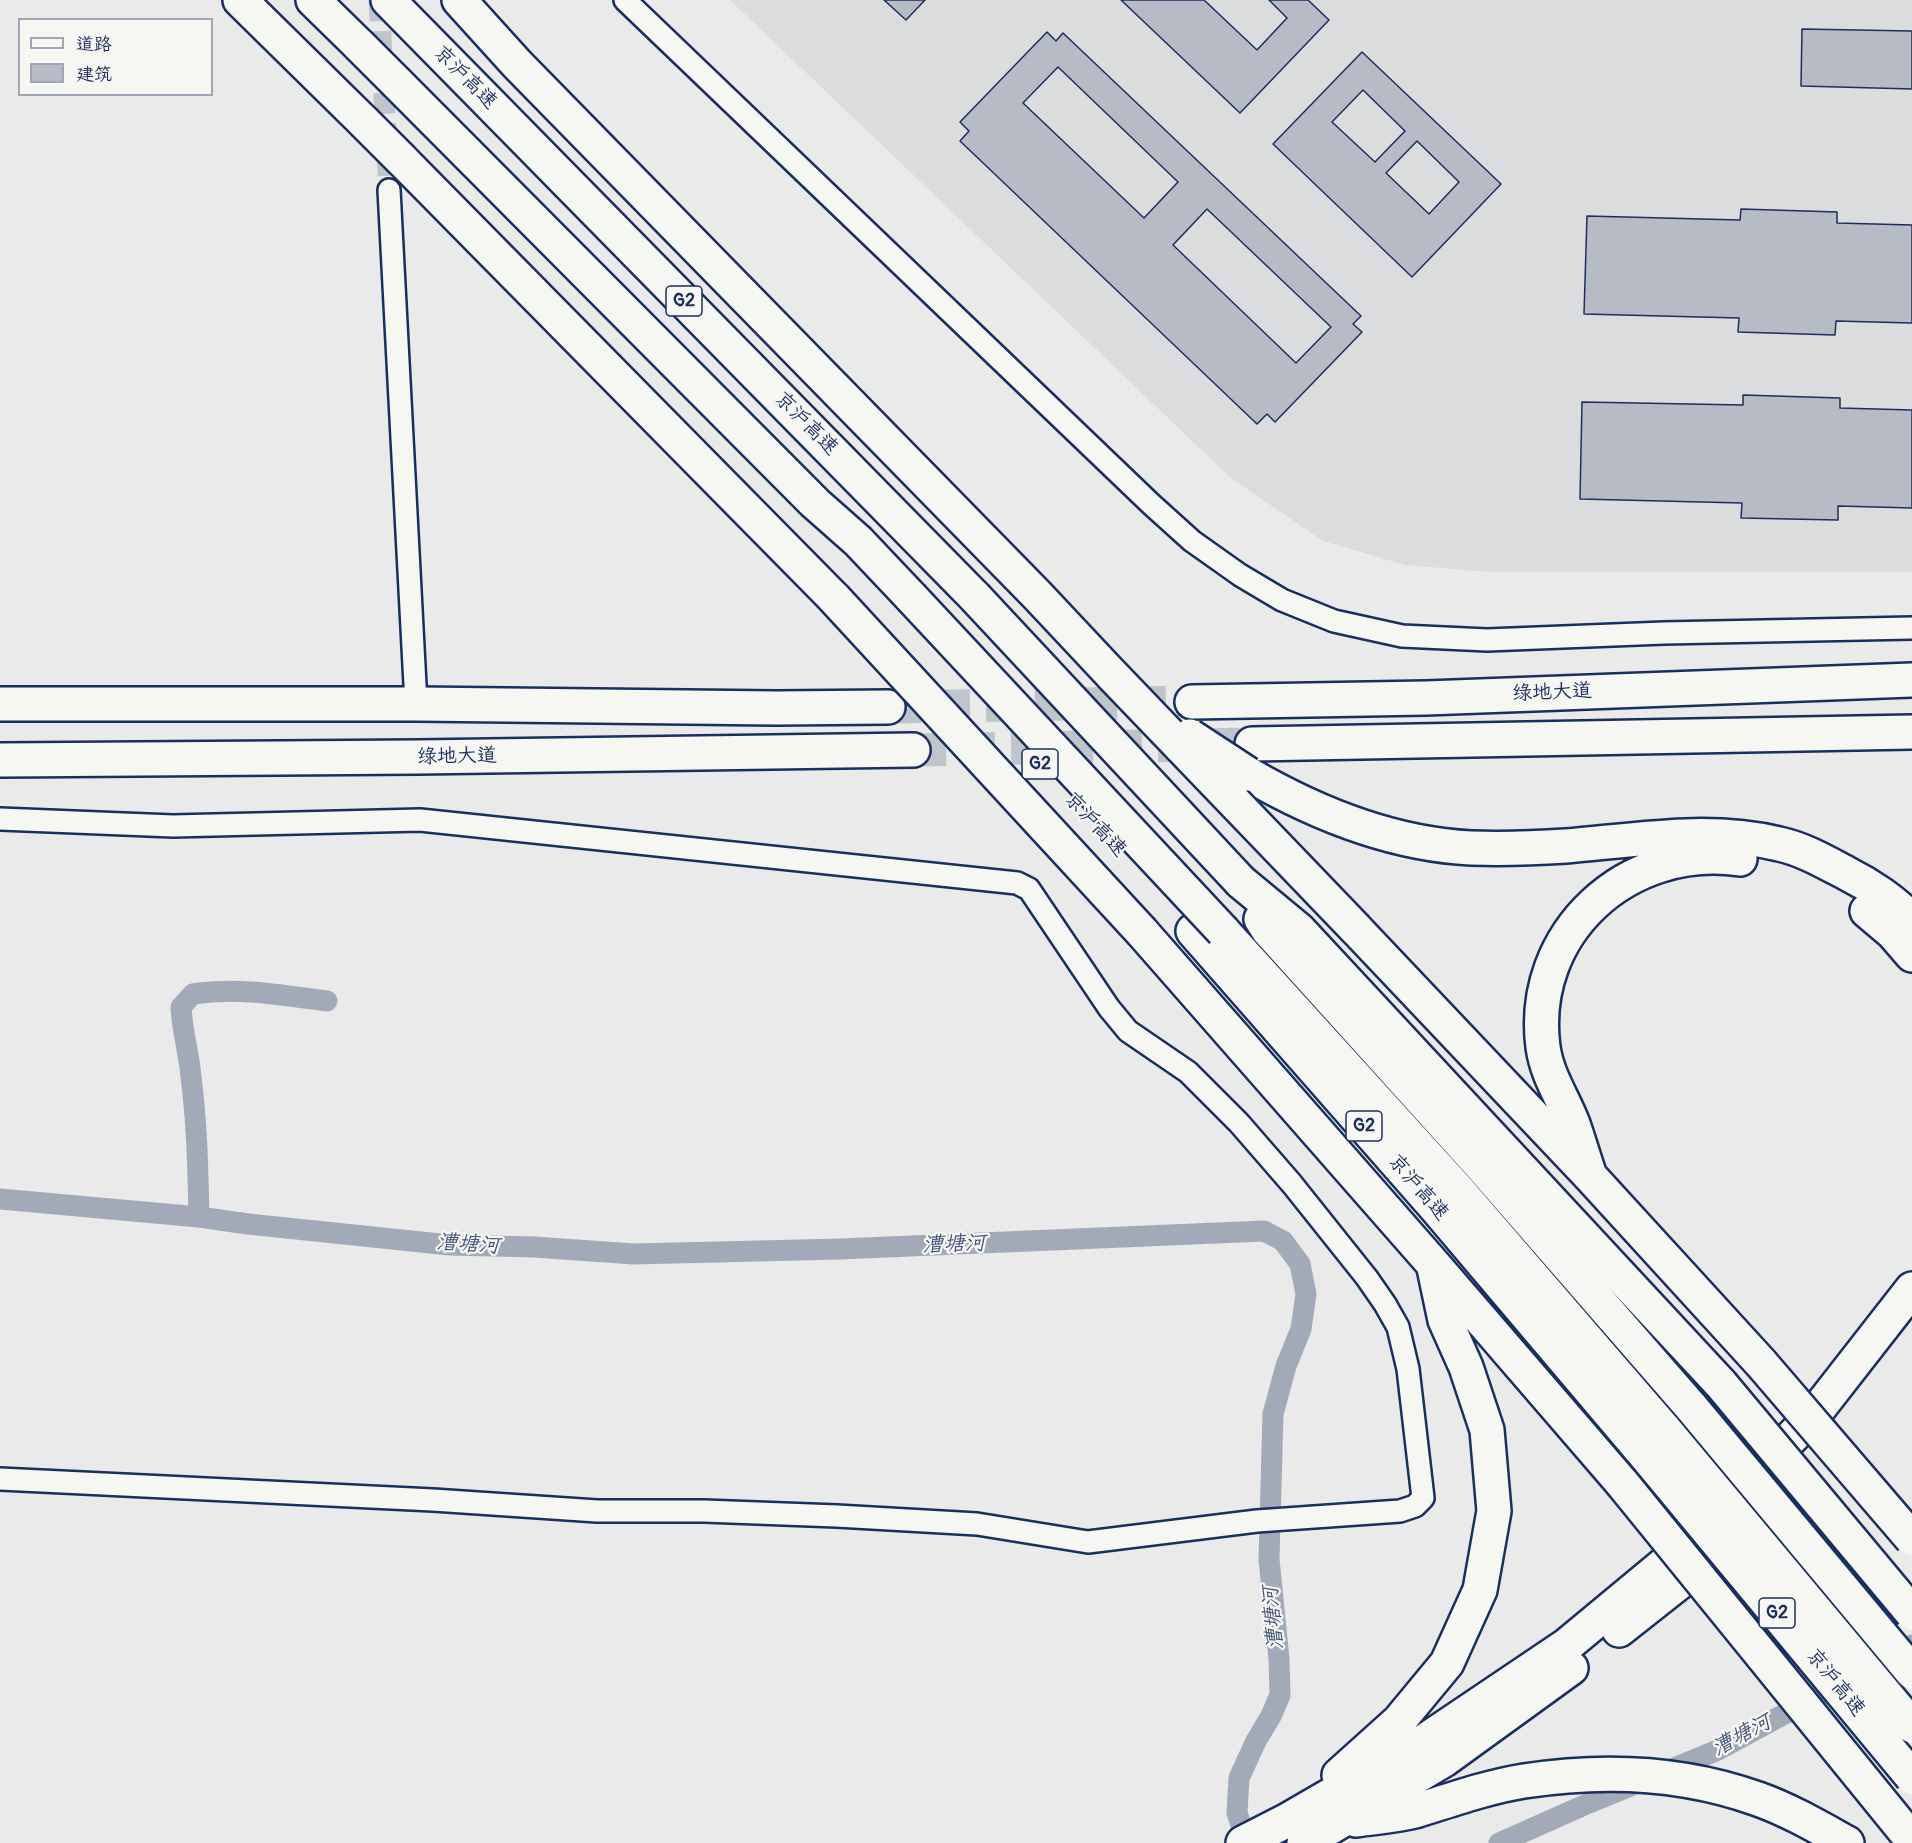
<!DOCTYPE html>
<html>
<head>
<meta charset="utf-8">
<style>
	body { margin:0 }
	#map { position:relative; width:1912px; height:1843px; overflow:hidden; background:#e9eae9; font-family:Pangolin,"LXGW WenKai TC",sans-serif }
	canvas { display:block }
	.legend { position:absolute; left:18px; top:18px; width:195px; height:78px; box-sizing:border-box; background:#f6f6f2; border:2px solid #9ea6b7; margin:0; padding:8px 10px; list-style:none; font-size:18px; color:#1b2f5e }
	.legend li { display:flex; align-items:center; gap:12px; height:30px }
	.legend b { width:30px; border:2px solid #9ea6b7 }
</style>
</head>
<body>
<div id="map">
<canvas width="1912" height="1843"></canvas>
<ul class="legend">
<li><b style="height:8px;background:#f6f6f2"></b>道路</li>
<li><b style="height:16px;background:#b6bbc6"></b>建筑</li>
</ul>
</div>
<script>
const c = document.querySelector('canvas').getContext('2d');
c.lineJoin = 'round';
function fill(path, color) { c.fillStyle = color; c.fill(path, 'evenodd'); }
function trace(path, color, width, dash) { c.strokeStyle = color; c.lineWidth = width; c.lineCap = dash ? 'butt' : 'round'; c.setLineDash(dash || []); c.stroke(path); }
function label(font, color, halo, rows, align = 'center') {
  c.font = font + ' Pangolin,"LXGW WenKai TC",sans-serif'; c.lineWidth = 4.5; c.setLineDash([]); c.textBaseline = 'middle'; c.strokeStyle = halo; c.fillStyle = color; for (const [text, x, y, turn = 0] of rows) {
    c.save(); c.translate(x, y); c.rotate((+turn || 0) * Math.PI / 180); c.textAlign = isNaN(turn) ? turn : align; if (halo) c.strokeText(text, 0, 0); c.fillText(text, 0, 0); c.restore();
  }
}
fill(new Path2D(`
	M730,0H1912V572H1490L1405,565L1323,541L1231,478Z`), '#dadcde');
trace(new Path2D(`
	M0,1199L199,1217L248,1224L450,1245L534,1247L634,1254L840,1249L1264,1231L1283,1241L1300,1264L1306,1294L1301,1329L1286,1366L1273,1414L1269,1559L1279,1659L1280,1695L1271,1716L1256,1741L1239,1778L1237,1813L1247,1843
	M199,1217C198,1170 197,1123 191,1077C189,1053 182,1031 181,1007L193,994C239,987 281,995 327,1001
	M1499,1843L1589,1803L1718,1750L1912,1645`), '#a2aaba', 21);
const building = new Path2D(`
	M884,0H925L906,20Z
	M1121,0H1204L1257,50L1287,18L1269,0H1308L1329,20L1240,113Z
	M1802,29L1912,31V89L1801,86Z
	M1047,32L1056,41L1063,33L1361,316L1353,324L1362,332L1275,422L1267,414L1257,424L960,141L969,131L960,122ZM1058,67L1178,182L1144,218L1023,103ZM1207,209L1331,327L1296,363L1173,245Z
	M1362,52L1501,184L1412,277L1273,144ZM1363,90L1405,131L1375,162L1332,122ZM1417,141L1459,182L1429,214L1386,173Z
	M1741,209L1837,212V223L1912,225V323L1836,321L1835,335L1738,332L1739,318L1584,314L1587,216L1740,220Z
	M1743,395L1840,398V408L1912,410V508L1838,506V520L1741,518L1742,503L1580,499L1582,402L1743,405Z`);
fill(building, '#b6bbc6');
trace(building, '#1b2f5e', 1.5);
trace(new Path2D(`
	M379,0L389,190`), '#c0c5cd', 21, [21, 10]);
trace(new Path2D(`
	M888,707L1192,702
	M913,750L1252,744`), '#c0c5cd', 33, [33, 16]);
const minor = new Path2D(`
	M625,0L1151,504L1192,541L1240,575L1282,600L1334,621L1402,636L1487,640L1664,633L1912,628
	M389,190L416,704
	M0,819L173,826L420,820L1017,883L1029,889L1109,1008L1128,1031L1188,1072L1239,1123L1292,1184L1367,1278L1385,1304L1398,1327L1408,1369L1423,1498L1415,1506L1400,1511L1257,1521L1088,1542L977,1524L837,1516L704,1511H597L433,1500L0,1479`);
const primary = new Path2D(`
	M1192,702L1426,698L1912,680
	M0,704H416L776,708L888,707
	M1252,744L1912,732
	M0,760L418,757L913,750`);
const motorway = new Path2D(`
	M240,0L364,122
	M313,0L359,45
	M388,0L975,597
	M459,0L517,64L1037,595L1113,676
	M397,83L815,503L858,541L911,597
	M402,160L834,598
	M1248,774C1315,813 1392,844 1471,848C1502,849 1535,848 1566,846C1637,840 1709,827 1779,844C1803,849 1825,862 1846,873C1868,884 1896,902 1912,921
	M1241,882L1299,930L1721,1384
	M1867,911L1893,933L1912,955
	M1261,919L1268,930L1483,1168L1692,1408
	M1356,929L1590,1176L1761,1363
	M1193,931L1437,1209L1641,1450
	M1223,931L1458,1190L1665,1430
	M1142,932L1434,1265L1622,1483
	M1590,1176C1584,1159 1579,1141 1573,1124C1563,1098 1547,1076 1543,1047C1528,932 1628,843 1740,859
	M1619,1630L1709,1559L1740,1525
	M1339,1775L1399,1721L1447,1663L1480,1590L1494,1511L1487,1430L1466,1367L1445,1320L1434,1268
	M1356,1820C1376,1817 1396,1816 1415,1811C1451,1800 1487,1787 1524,1781C1602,1769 1683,1772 1758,1799C1789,1810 1818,1827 1847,1843
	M1243,1843L1286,1821L1426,1740L1567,1645L1690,1543L1816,1412L1912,1289
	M1304,1843L1444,1760L1571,1668`);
trace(minor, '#1b2f5e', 26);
trace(primary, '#1b2f5e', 38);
trace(motorway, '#1b2f5e', 38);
trace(minor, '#f6f6f2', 21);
trace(primary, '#f6f6f2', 33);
trace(motorway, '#f6f6f2', 33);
const motorwayBridge = new Path2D(`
	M359,45L397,83
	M364,122L402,160
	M911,597L1223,931
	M975,597L1241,882
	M834,598L1142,932
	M1113,676L1356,929
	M1190,736L1248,774
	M1761,1363L1912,1539
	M1721,1384L1912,1613
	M1692,1408L1912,1672
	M1665,1430L1912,1726
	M1641,1450L1912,1777
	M1622,1483L1912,1840`);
trace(motorwayBridge, '#1b2f5e', 38, []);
trace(motorwayBridge, '#f6f6f2', 33);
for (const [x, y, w] of [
	[684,301,36],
	[1040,764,36],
	[1364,1126,36],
	[1777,1613,36]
]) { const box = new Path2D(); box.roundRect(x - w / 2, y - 15, w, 30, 4.5); c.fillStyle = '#f6f6f2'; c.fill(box); trace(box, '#1b2f5e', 1.5); }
label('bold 18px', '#1b2f5e', null, [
	["G2",684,301],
	["G2",1040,764],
	["G2",1364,1126],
	["G2",1777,1613]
]);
label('20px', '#1b2f5e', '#f6f6f2', [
	["京沪高速",465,78,45],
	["京沪高速",806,424,45],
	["绿地大道",1552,693,-2],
	["绿地大道",457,757,-1],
	["京沪高速",1095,825,47],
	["京沪高速",1418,1188,49],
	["京沪高速",1835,1683,51]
]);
label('italic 21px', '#44547a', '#f6f6f2', [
	["漕塘河",468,1245,4],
	["漕塘河",954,1245,-2],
	["漕塘河",1274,1618,-95],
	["漕塘河",1742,1736,-28]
]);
</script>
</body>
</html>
